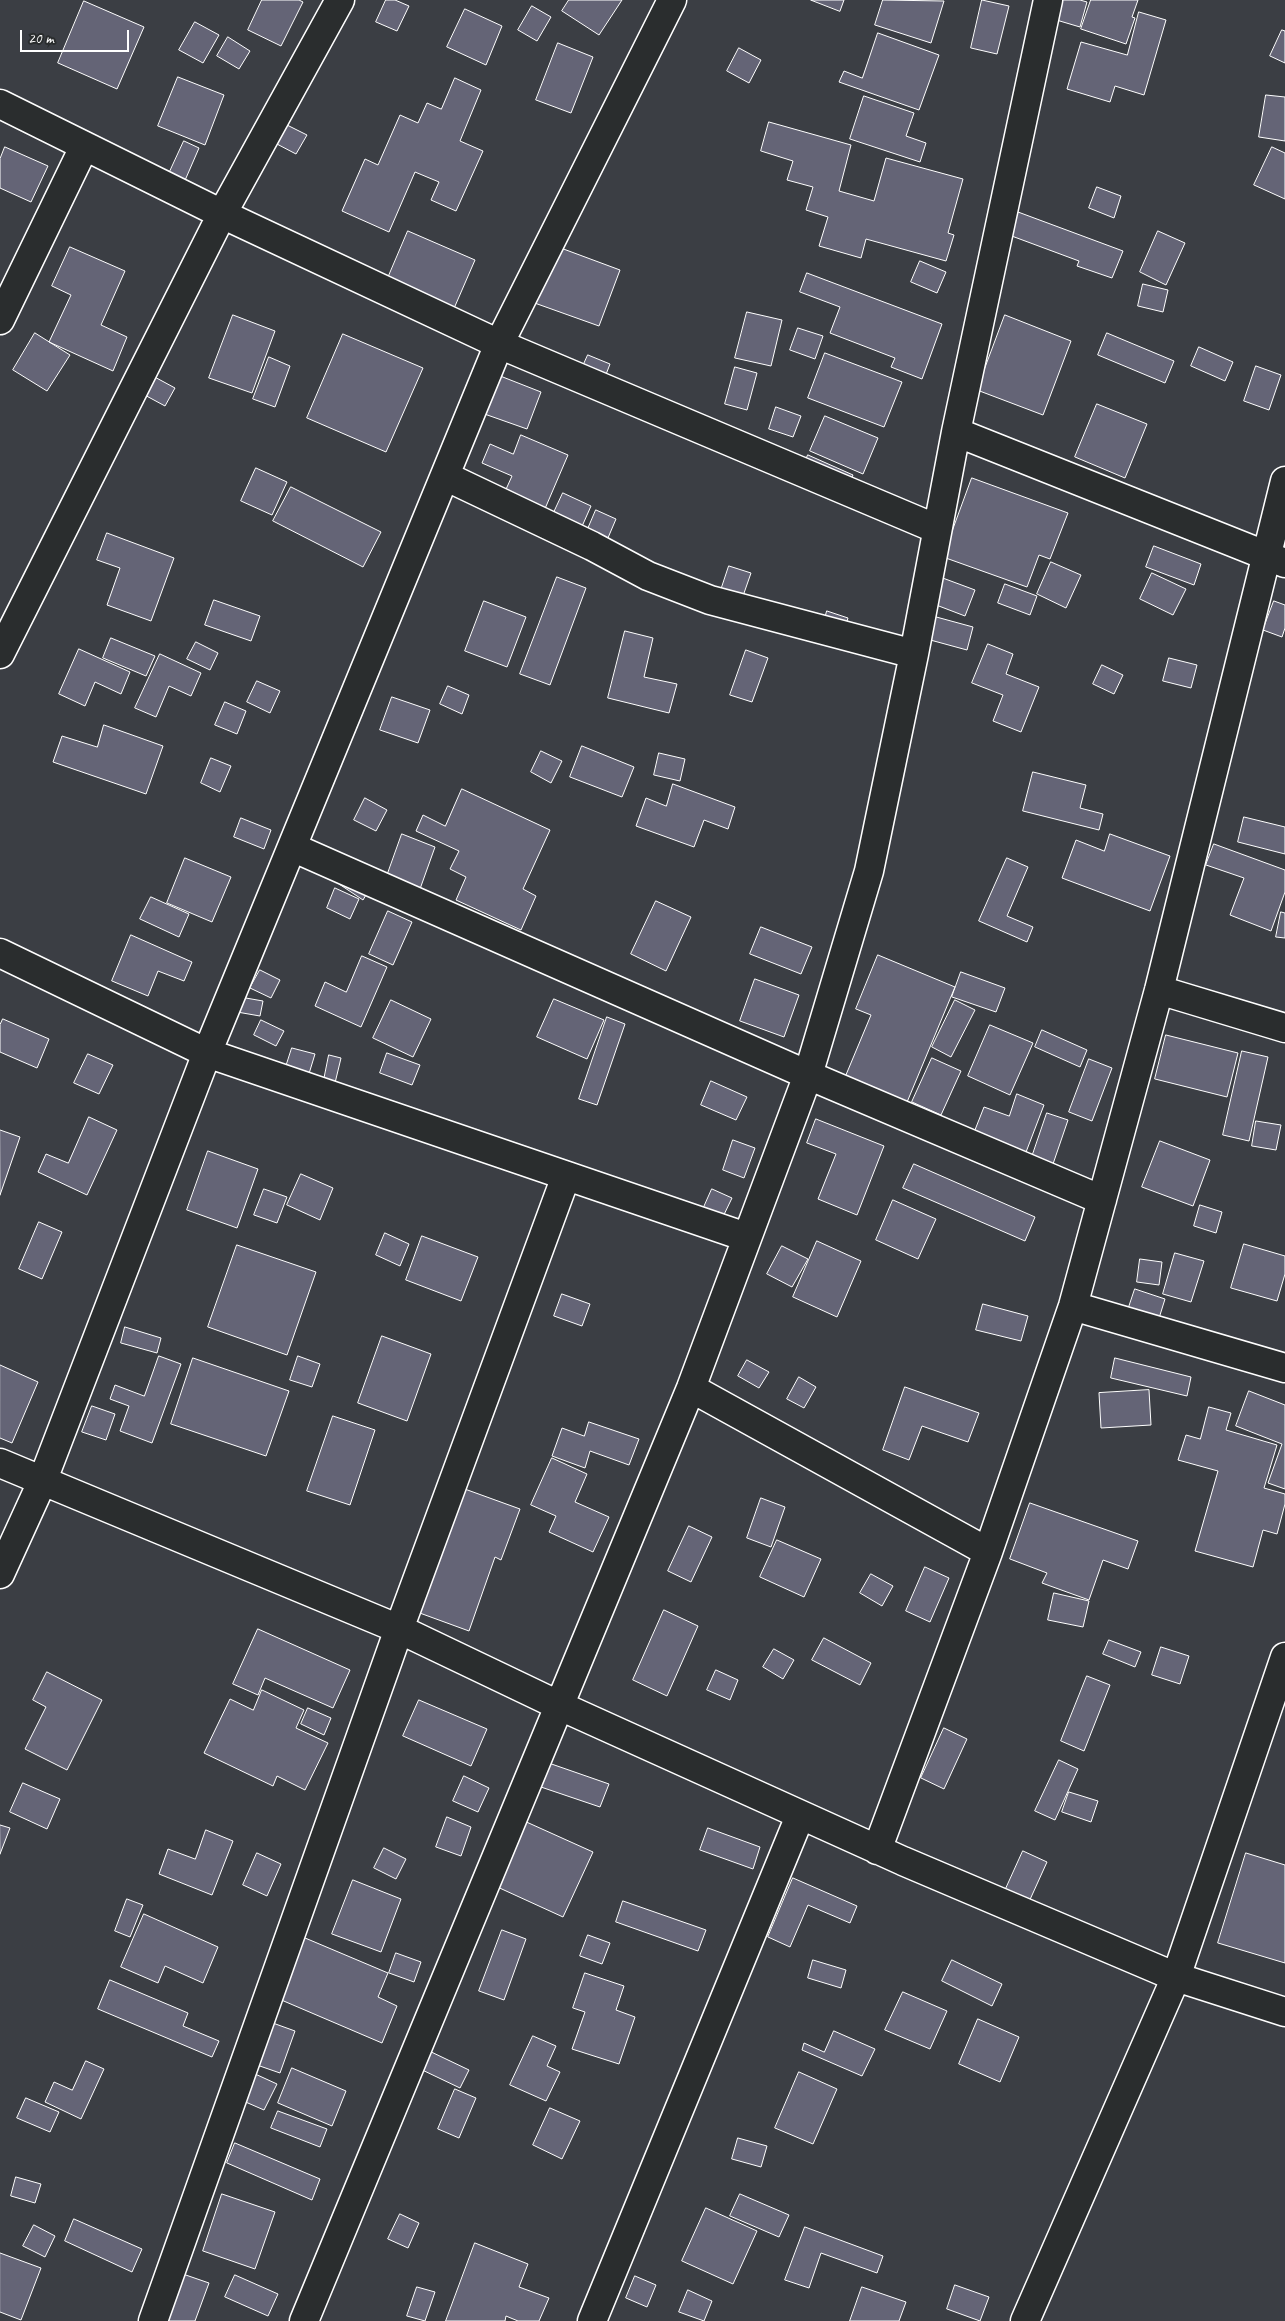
<!DOCTYPE html>
<html>
<head>
<meta charset="utf-8">
<style>
	body { margin:0 }
	#map { position:relative; width:1285px; height:2321px; overflow:hidden; background:#3b3e44; font-family:Caveat,sans-serif }
	canvas { display:block }
	.scale { position:absolute; left:20px; top:30px; width:109px; height:22px; box-sizing:border-box; border:2px solid #fff; border-top:0; padding-left:6px; font-size:15px; line-height:18px; white-space:nowrap; color:#fff; -webkit-text-stroke:4px #2a2d2e; paint-order:stroke }
</style>
</head>
<body>
<div id="map">
<canvas width="1285" height="2321"></canvas>
<div class="scale">20 m</div>
</div>
<script>
const c = document.querySelector('canvas').getContext('2d');
c.lineJoin = 'round';
function fill(path, color) { c.fillStyle = color; c.fill(path, 'evenodd'); }
function trace(path, color, width, dash) { c.strokeStyle = color; c.lineWidth = width; c.lineCap = dash ? 'butt' : 'round'; c.setLineDash(dash || []); c.stroke(path); }
const building = new Path2D(`
	M262,0H299L303,2L281,46L248,30Z
	M386,0H395L409,6L397,31L376,22Z
	M569,0H622L599,35L562,11Z
	M811,0H844L840,11Z
	M883,0L944,1L931,43L875,25Z
	M982,0L1009,6L997,54L971,48Z
	M1059,0H1080L1087,2L1080,27L1053,19Z
	M1091,0H1138L1132,17L1135,18L1126,44L1081,29Z
	M84,1L144,27L117,89L58,63Z
	M532,6L551,17L537,41L518,30Z
	M465,9L502,26L486,65L447,47Z
	M1139,12L1166,20L1144,95L1115,86L1110,102L1067,89L1081,42L1127,55Z
	M195,22L219,35L203,63L179,50Z
	M1282,30L1285,31V63L1270,56Z
	M878,33L939,55L919,110L839,82L844,71L862,78Z
	M228,37L250,51L239,69L217,56Z
	M558,43L593,57L571,113L536,100Z
	M739,48L761,60L749,83L727,71Z
	M178,77L224,95L205,145L158,126Z
	M455,78L481,90L460,141L483,151L456,211L431,200L439,182L415,172L389,232L342,211L365,159L378,165L400,115L418,123L427,103L441,109Z
	M1266,95L1285,97V141L1259,137Z
	M864,96L914,113L906,136L926,143L920,162L850,139Z
	M769,122L851,145L839,191L874,201L886,158L963,179L948,233L954,235L946,261L866,239L861,258L819,246L828,217L806,210L813,187L787,180L793,161L761,151Z
	M285,124L307,135L296,154L275,143Z
	M184,141L199,148L183,185L167,178Z
	M5,147L48,166L31,202L0,188V159Z
	M1272,147L1285,153V199L1254,185Z
	M1097,187L1121,196L1114,218L1089,208Z
	M1018,212L1123,251L1112,278L1077,266L1079,261L1009,235Z
	M408,231L475,260L452,313L385,285Z
	M1158,231L1185,243L1166,285L1140,272Z
	M550,244L620,270L599,326L529,301Z
	M70,247L125,271L101,325L127,337L113,371L49,342L71,295L52,286Z
	M920,261L946,272L937,293L911,282Z
	M807,273L942,324L922,379L891,367L895,358L830,333L840,307L800,292Z
	M1143,284L1168,290L1163,312L1138,306Z
	M747,312L782,320L771,366L735,358Z
	M233,315L275,331L252,393L209,378Z
	M1005,315L1071,341L1043,415L977,390Z
	M798,328L823,336L815,359L790,350Z
	M35,333L70,355L47,391L13,370Z
	M1107,333L1174,361L1165,383L1098,355Z
	M343,334L423,368L386,452L307,418Z
	M1199,347L1233,362L1225,381L1191,366Z
	M825,353L902,382L884,427L808,398Z
	M588,355L610,364L602,385L579,375Z
	M269,357L290,366L275,407L253,399Z
	M1256,366L1281,375L1269,410L1244,401Z
	M735,367L757,373L747,410L725,404Z
	M490,372L541,392L527,429L476,411Z
	M151,375L175,388L165,406L141,393Z
	M1097,404L1147,424L1125,478L1075,457Z
	M776,407L801,416L793,437L769,429Z
	M825,416L878,438L863,474L810,451Z
	M521,435L568,455L538,525L498,507L512,476L482,463L490,444L513,454Z
	M808,455L853,475L846,491L801,471Z
	M256,468L287,482L272,515L241,501Z
	M972,478L1068,513L1050,559L1039,555L1027,587L943,557Z
	M291,487L381,532L363,567L273,521Z
	M563,493L591,506L572,549L543,536Z
	M596,510L616,519L599,559L579,550Z
	M107,533L174,558L151,621L107,605L120,568L97,560Z
	M1154,546L1201,564L1194,585L1146,567Z
	M1051,562L1081,575L1066,608L1037,594Z
	M729,566L751,573L743,596L717,602Z
	M1152,573L1186,589L1173,615L1140,599Z
	M557,577L586,588L550,685L520,674Z
	M940,577L975,590L965,616L931,603Z
	M1005,584L1037,596L1030,615L998,603Z
	M214,600L260,616L251,641L205,625Z
	M484,601L526,617L507,667L465,651Z
	M1274,601L1285,605V628L1282,637L1263,630Z
	M827,611L848,618L841,640L821,634Z
	M929,615L973,627L967,650L923,638Z
	M625,631L653,638L644,677L677,684L669,713L608,698Z
	M111,638L155,656L146,676L103,658Z
	M196,642L218,653L210,670L187,659Z
	M988,644L1013,654L1006,674L1039,687L1021,732L993,721L1003,695L972,683Z
	M79,649L130,672L121,694L95,682L85,706L59,694Z
	M746,650L768,658L752,702L730,695Z
	M160,654L201,673L191,696L169,686L156,717L135,708Z
	M1169,658L1197,665L1191,688L1163,681Z
	M1102,665L1123,675L1114,694L1093,684Z
	M257,681L280,691L270,713L247,702Z
	M448,686L469,695L462,714L440,704Z
	M392,697L430,710L418,743L380,730Z
	M225,702L246,711L237,734L215,725Z
	M104,725L163,746L146,794L53,762L62,736L97,747Z
	M582,746L634,767L622,797L570,777Z
	M541,751L562,761L551,783L531,772Z
	M659,753L685,759L680,781L654,775Z
	M211,758L231,766L220,792L201,783Z
	M1033,772L1086,785L1080,808L1103,814L1099,830L1023,811Z
	M673,784L735,807L728,829L704,820L694,847L636,826L646,798L666,806Z
	M462,789L550,830L523,889L536,896L521,930L456,900L466,877L450,869L459,851L416,831L423,815L445,826Z
	M365,798L387,810L376,831L354,820Z
	M1244,817L1285,827V854L1238,842Z
	M241,818L271,830L264,849L234,837Z
	M402,834L435,847L420,889L387,876Z
	M1110,834L1170,856L1150,911L1062,878L1076,840L1104,851Z
	M1214,844L1285,870V892L1271,931L1230,915L1244,878L1206,865Z
	M185,858L231,877L212,922L167,903Z
	M1007,858L1028,867L1007,916L1033,927L1027,942L979,921Z
	M346,873L370,888L363,900L339,884Z
	M335,888L359,899L350,919L327,908Z
	M151,897L189,914L179,937L140,919Z
	M656,901L691,917L666,971L631,954Z
	M388,911L412,922L393,965L369,954Z
	M1281,912L1285,913V938L1276,937Z
	M761,927L812,947L801,974L750,954Z
	M131,935L192,962L184,981L158,971L148,996L112,981Z
	M878,955L955,987L905,1107L843,1082L871,1015L856,1009Z
	M362,956L387,967L361,1027L315,1006L325,982L346,992Z
	M260,970L280,980L271,998L250,988Z
	M961,972L1005,988L996,1012L952,997Z
	M755,979L799,995L784,1037L740,1021Z
	M240,997L263,1001L260,1016L237,1012Z
	M554,999L604,1020L587,1059L537,1037Z
	M391,1000L431,1019L413,1057L373,1038Z
	M955,1000L975,1010L951,1057L932,1047Z
	M607,1017L625,1024L597,1105L579,1099Z
	M3,1019L49,1039L37,1068L0,1052V1025Z
	M261,1020L284,1031L276,1046L254,1035Z
	M990,1025L1033,1043L1010,1095L968,1076Z
	M1042,1030L1087,1050L1080,1067L1035,1047Z
	M1166,1035L1238,1053L1227,1097L1155,1079Z
	M292,1048L315,1054L308,1077L285,1070Z
	M1242,1051L1268,1057L1249,1141L1223,1135Z
	M387,1053L420,1065L412,1085L380,1073Z
	M88,1054L113,1065L99,1094L74,1083Z
	M329,1055L341,1058L335,1083L324,1080Z
	M932,1058L961,1071L941,1115L912,1102Z
	M1089,1059L1112,1068L1092,1121L1069,1112Z
	M711,1081L747,1097L736,1120L701,1105Z
	M1017,1094L1044,1105L1023,1160L971,1140L984,1107L1009,1116Z
	M1047,1113L1068,1120L1053,1164L1032,1157Z
	M89,1117L117,1130L87,1195L38,1172L46,1154L68,1163Z
	M816,1119L884,1146L857,1215L818,1199L836,1154L807,1143Z
	M1256,1121L1281,1125L1276,1150L1252,1146Z
	M0,1130L20,1137L0,1195Z
	M733,1140L755,1148L744,1178L723,1170Z
	M1160,1141L1210,1160L1193,1206L1142,1187Z
	M208,1151L258,1169L237,1228L187,1210Z
	M914,1164L1035,1217L1025,1241L903,1188Z
	M301,1174L333,1188L320,1220L287,1205Z
	M264,1189L287,1197L277,1223L254,1215Z
	M712,1189L732,1198L719,1225L700,1216Z
	M893,1200L936,1219L918,1259L876,1240Z
	M1200,1205L1222,1212L1216,1233L1194,1226Z
	M39,1222L62,1232L42,1279L19,1269Z
	M385,1233L409,1244L400,1266L376,1255Z
	M422,1236L478,1257L461,1301L406,1280Z
	M817,1241L861,1261L837,1317L793,1297Z
	M1244,1244L1285,1256V1274L1277,1301L1231,1288Z
	M237,1245L316,1272L287,1355L208,1327Z
	M782,1246L808,1259L792,1287L767,1274Z
	M1175,1253L1204,1261L1191,1302L1163,1294Z
	M1140,1259L1162,1262L1159,1285L1137,1282Z
	M1135,1289L1165,1299L1155,1331L1124,1322Z
	M562,1294L590,1304L582,1326L554,1316Z
	M983,1304L1028,1316L1021,1341L976,1330Z
	M125,1327L161,1338L157,1353L121,1343Z
	M382,1336L431,1354L407,1421L358,1403Z
	M159,1356L181,1364L152,1443L120,1431L129,1406L110,1399L115,1385L144,1396Z
	M298,1356L320,1364L312,1387L290,1380Z
	M193,1358L289,1391L266,1456L171,1424Z
	M1115,1358L1191,1377L1187,1396L1111,1378Z
	M747,1360L769,1372L759,1388L738,1376Z
	M0,1365L38,1382L12,1443L0,1438Z
	M799,1377L816,1387L804,1408L787,1399Z
	M905,1387L979,1413L968,1442L922,1426L909,1460L883,1450Z
	M1149,1390L1151,1425L1101,1428L1099,1393Z
	M1249,1391L1285,1405V1489L1268,1483L1282,1444L1236,1426Z
	M92,1406L115,1414L106,1440L82,1432Z
	M1209,1407L1231,1413L1226,1430L1277,1445L1264,1488L1285,1494V1504L1277,1534L1263,1530L1253,1567L1195,1551L1218,1471L1178,1460L1186,1435L1200,1439Z
	M333,1416L375,1430L350,1505L307,1491Z
	M589,1422L639,1439L629,1465L590,1451L585,1468L552,1456L562,1428L584,1436Z
	M552,1458L587,1474L575,1502L609,1517L593,1552L549,1532L556,1516L531,1505Z
	M462,1488L520,1509L501,1560L495,1557L469,1631L417,1612Z
	M761,1498L785,1507L771,1547L747,1538Z
	M1030,1503L1138,1541L1128,1569L1103,1560L1089,1600L1042,1583L1047,1573L1010,1559Z
	M689,1526L712,1537L691,1582L668,1571Z
	M777,1540L821,1559L804,1597L760,1577Z
	M925,1567L949,1578L930,1622L906,1611Z
	M871,1574L893,1586L882,1606L860,1593Z
	M1054,1593L1089,1601L1083,1627L1048,1620Z
	M664,1610L698,1626L667,1696L633,1680Z
	M258,1629L350,1670L333,1708L265,1678L258,1695L233,1684Z
	M824,1638L871,1663L860,1685L812,1660Z
	M1109,1640L1141,1652L1135,1667L1103,1654Z
	M1161,1647L1189,1656L1180,1684L1152,1675Z
	M774,1649L794,1660L783,1679L763,1667Z
	M716,1670L738,1680L730,1700L707,1690Z
	M47,1672L102,1700L67,1770L25,1749L46,1707L33,1700Z
	M1087,1676L1110,1685L1084,1751L1061,1741Z
	M262,1690L304,1710L296,1728L328,1743L305,1790L277,1776L273,1786L204,1753L230,1699L253,1710Z
	M419,1700L487,1729L471,1766L403,1736Z
	M308,1708L331,1718L324,1735L301,1724Z
	M944,1728L967,1739L944,1789L921,1778Z
	M540,1760L609,1784L600,1807L532,1784Z
	M1059,1760L1078,1769L1055,1820L1035,1811Z
	M464,1776L489,1788L478,1812L453,1801Z
	M23,1783L60,1799L47,1829L10,1812Z
	M1069,1792L1098,1801L1091,1822L1062,1812Z
	M447,1817L471,1827L461,1856L436,1847Z
	M522,1820L593,1852L563,1917L493,1885Z
	M0,1825L10,1828L0,1854Z
	M708,1828L760,1847L753,1869L700,1850Z
	M206,1830L233,1841L212,1895L159,1874L168,1849L195,1859Z
	M384,1848L406,1859L396,1879L374,1868Z
	M1023,1851L1047,1862L1028,1904L1004,1893Z
	M257,1853L281,1864L267,1896L243,1885Z
	M1246,1853L1285,1865V1963L1218,1943Z
	M793,1878L857,1906L850,1923L808,1905L790,1947L768,1937Z
	M353,1880L401,1899L381,1952L332,1934Z
	M127,1899L143,1905L130,1937L115,1931Z
	M623,1901L706,1930L698,1951L616,1922Z
	M144,1914L218,1947L203,1983L165,1966L158,1983L121,1967Z
	M502,1930L526,1939L504,2000L479,1991Z
	M298,1935L388,1973L378,1997L397,2006L382,2043L272,1996Z
	M588,1935L610,1943L602,1964L580,1956Z
	M396,1953L421,1962L414,1982L389,1973Z
	M813,1960L846,1970L841,1988L808,1978Z
	M952,1960L1002,1984L992,2006L942,1981Z
	M585,1973L624,1986L616,2010L635,2017L619,2064L572,2049L585,2012L573,2008Z
	M110,1980L188,2013L183,2026L219,2041L212,2057L98,2009Z
	M903,1992L947,2011L930,2049L885,2030Z
	M978,2019L1019,2037L1000,2082L959,2064Z
	M270,2022L295,2031L280,2073L254,2064Z
	M834,2031L875,2049L862,2076L802,2050L804,2043L824,2052Z
	M533,2036L556,2046L547,2066L560,2072L546,2101L510,2085Z
	M425,2049L469,2070L460,2088L416,2067Z
	M86,2061L104,2069L81,2119L45,2102L54,2082L72,2090Z
	M292,2068L346,2091L332,2126L278,2103Z
	M799,2072L837,2089L813,2144L775,2128Z
	M253,2073L277,2084L264,2110L241,2100Z
	M455,2089L476,2098L459,2138L438,2129Z
	M26,2098L59,2112L50,2132L17,2118Z
	M550,2108L580,2121L562,2159L533,2145Z
	M278,2111L327,2129L320,2147L271,2128Z
	M738,2138L767,2146L761,2167L732,2159Z
	M235,2143L320,2179L312,2200L227,2163Z
	M16,2177L41,2184L35,2203L11,2196Z
	M222,2194L275,2212L255,2269L203,2251Z
	M740,2194L789,2215L779,2237L730,2216Z
	M706,2208L757,2231L733,2284L682,2261Z
	M400,2214L419,2223L408,2248L388,2239Z
	M74,2219L142,2249L132,2272L65,2241Z
	M34,2225L55,2236L45,2257L23,2246Z
	M805,2227L883,2256L877,2273L821,2253L809,2288L785,2280Z
	M475,2243L528,2264L519,2287L549,2298L539,2321H518L506,2316L505,2321H446Z
	M0,2253L41,2268L21,2320L0,2312Z
	M177,2272L209,2283L195,2321H167Z
	M235,2275L278,2294L268,2316L225,2297Z
	M635,2276L656,2285L647,2307L626,2298Z
	M955,2285L989,2297L980,2321L947,2309Z
	M417,2287L435,2292L425,2321L407,2316Z
	M862,2287L906,2302L899,2321H850Z
	M688,2290L712,2301L704,2321L679,2312Z`);
fill(building, '#646476');
trace(building, '#fff', 1);
const minor = new Path2D(`
	M0,104L222,214L499,344L937,529
	M0,320L84,147
	M956,432L1285,563
	M445,476L592,546L648,576L710,600L914,654
	M0,654L222,214L340,0
	M292,847L808,1075L1102,1200
	M0,953L207,1053L746,1237
	M1159,990L1285,1028
	M1073,1306L1285,1368
	M691,1388L988,1552
	M0,1463L399,1629L558,1705L903,1861L1176,1977L1285,2012
	M0,1574L42,1482L207,1053L499,344L672,0
	M877,1850L988,1552L1073,1306L1159,990L1285,481
	M153,2321L399,1629L566,1176
	M304,2321L691,1388L808,1075L869,871L914,654L956,432L1048,0
	M592,2321L800,1816
	M1025,2321L1176,1977L1285,1657`);
trace(minor, '#fff', 31);
trace(minor, '#2a2d2e', 28);
</script>
</body>
</html>
